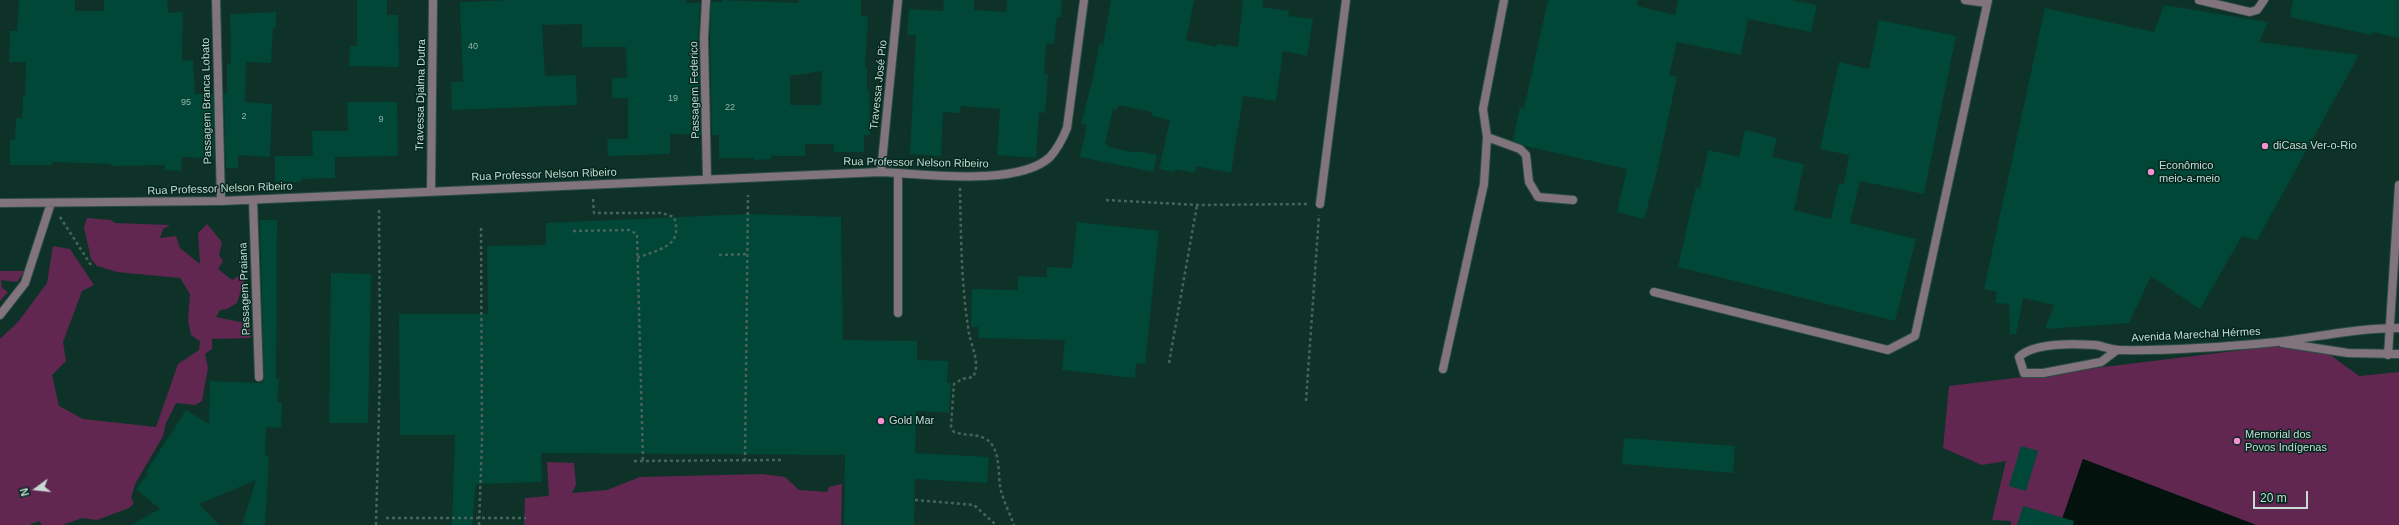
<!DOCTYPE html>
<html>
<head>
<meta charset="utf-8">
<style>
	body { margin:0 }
	#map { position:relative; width:2399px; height:525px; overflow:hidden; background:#0e3228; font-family:Arial,sans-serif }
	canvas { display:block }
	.north { position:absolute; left:16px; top:469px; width:40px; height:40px; -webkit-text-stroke:3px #03281e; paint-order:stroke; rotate:255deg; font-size:11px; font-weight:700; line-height:16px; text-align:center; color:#c7dad3 }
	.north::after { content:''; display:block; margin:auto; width:14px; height:18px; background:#c7dad3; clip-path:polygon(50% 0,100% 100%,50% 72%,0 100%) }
	.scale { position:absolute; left:2253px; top:491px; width:55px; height:18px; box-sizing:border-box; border:2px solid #c7dad3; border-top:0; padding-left:5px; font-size:12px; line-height:14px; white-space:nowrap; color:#c7dad3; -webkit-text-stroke:3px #03281e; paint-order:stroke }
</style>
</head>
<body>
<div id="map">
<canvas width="2399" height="525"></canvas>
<div class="north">N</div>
<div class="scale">20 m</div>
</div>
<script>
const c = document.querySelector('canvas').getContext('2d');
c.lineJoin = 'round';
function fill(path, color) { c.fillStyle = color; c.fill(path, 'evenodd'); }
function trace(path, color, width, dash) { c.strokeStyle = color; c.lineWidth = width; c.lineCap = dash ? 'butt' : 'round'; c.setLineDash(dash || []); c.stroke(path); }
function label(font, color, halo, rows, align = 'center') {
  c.font = font + ' Arial,sans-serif'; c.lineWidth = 3; c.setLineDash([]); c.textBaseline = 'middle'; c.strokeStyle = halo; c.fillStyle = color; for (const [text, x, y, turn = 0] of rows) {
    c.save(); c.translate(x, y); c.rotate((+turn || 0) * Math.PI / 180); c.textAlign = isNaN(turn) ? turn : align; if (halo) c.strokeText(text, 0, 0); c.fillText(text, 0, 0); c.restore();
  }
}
fill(new Path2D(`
	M87,218L111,220L115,223L170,225L163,229L160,238L176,236L180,248L200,264L198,233L207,224L222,242L219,255L223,261L218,269L232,280L240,275L244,281L237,303L227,309L220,310L216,317L250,324L251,338L212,339V349L205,354L208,368L202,401L195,405L176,403L166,423L163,436L135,484L131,498L134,503L129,508L97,520L82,518L63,525H42L39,521L29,525H0V339L18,322L47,283L53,246L70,249L94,285L82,291L63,342L66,361L52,375L59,406L83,419L156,427L178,364L199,350L200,341L191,335L188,320L190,294L180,278L117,272L97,266L91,259L84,227Z
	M0,271H25L17,282L1,280L2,288L8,292L0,301Z
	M2291,344L2329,354L2359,376L2399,372V525H2256L2083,459L2060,525H2011V521L1992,520L2006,461L1982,465L1943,448L1949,386Z
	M547,462L574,463L576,485L572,493L607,490L640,477L762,474L785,477L799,490L827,492L829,487L842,484L841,525H524L525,498L549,496Z`), '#612750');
fill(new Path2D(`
	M2083,459L2256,525H2060Z`), '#04120e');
fill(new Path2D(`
	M19,0H75V11H104V0H167L168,13L183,12L182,61L193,60L195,94H213L214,158L182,157L181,171L165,170V165L111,166V164L52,162V165H10V140L15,139L16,118H22L23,96H25L26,62H9L10,31H17Z
	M357,0H387V15H398L399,67L349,66L350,46H357Z
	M513,0H686V3H700L698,38L701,135L670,134V154L608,156L607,139H628V98H612V78H627L626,47H582V24L542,25L545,76L576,75L577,105L452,110L451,82H463L460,2Z
	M722,0L799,3V0H861V16H868L865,67L867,68V90H869L870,135H864V152H833L834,144H805V156H771V159L754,160V158H719V135H712L710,38L711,2H722ZM822,71L821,105H790V76Z
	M944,0H974V10L1006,12L1007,0H1062L1061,17H1057L1054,44L1046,43L1044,74H1048L1045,113L1039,112L1036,158L997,155L1000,109L961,106L960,113L943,112L941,156L910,154L916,35H907L909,9L943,11Z
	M1111,0H1194L1186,40L1217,47V44L1238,47L1243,0H1263L1262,7L1289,11L1288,16L1313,19L1307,56L1283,51L1276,101L1243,96L1231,173L1196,166L1195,173L1175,169L1174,172L1159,169L1170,120L1152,116V112L1118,105L1117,110L1113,109L1105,144L1109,145V147L1137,153V151L1157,155L1153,172L1080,157L1087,125L1081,124L1094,74L1099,44L1103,45Z
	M1548,0H1638L1637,6L1675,15L1678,0H1791L1817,5L1811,32L1748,19L1741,55L1677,42L1669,75L1677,77L1656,175L1644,219L1617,212L1627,169L1525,146L1513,141L1520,107L1524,108Z
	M2293,0H2399V38L2372,32L2371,35L2290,17Z
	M2164,5L2268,22L2259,42L2359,55L2257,240L2242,236L2200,309L2151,276L2129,323L2045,329L2054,305L2023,298L2016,334H2010L2009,304L1995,303L1997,292L1984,289L2045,8L2154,32Z
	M276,12V28H273L271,63L246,62L245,102L272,104L270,157L238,155V168H226L224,93H227V64H231L230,14Z
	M1879,20L1956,36L1924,194L1860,181L1850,223L1916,239L1895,321L1678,267L1696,187L1700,188L1708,150L1739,157L1745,130L1777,138L1772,157L1804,164L1794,210L1831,219L1839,183L1844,184L1849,155L1820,149L1839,62L1869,69Z
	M347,102H397L398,156L335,157V178L301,179V182H275V156H313L312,131H348Z
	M749,214L841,217L843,340L917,341V360L948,361L947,383H951L949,413L916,411L915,453L989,457L987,483L915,479L914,525H844L845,455L541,453L542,482L476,484L472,525H452L455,435H400L399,314H488L487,246L546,245V223Z
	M260,220H277L276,379H279L277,402L282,403L281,428L266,427L265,455L269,456L265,525H242L256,480L199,504L219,525H131L160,509L136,489L148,474L146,472L186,410L209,424L210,381L261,383L264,379Z
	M1077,222L1159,231L1145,364L1136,363L1135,378L1062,370L1065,340L978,338L979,327H971L972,289L1018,290V276L1047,277V267L1072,268Z
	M331,273L371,274L368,423H329Z
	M1624,438L1735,446L1733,473L1622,464Z
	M2021,446L2038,451L2026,491L2009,486Z
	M2023,506L2074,521L2073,525H2017Z`), '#004737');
const service = new Path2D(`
	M1965,0L1987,3
	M2199,0L2250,12L2257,10L2264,0
	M1487,137L1520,149L1526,155L1529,182L1538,197L1573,200
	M898,173V313
	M1320,204L1346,0
	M1654,292L1888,350L1915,336L1988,0
	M1443,369L1484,184L1487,137L1483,109L1504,0`);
const minor = new Path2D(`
	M216,0L221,201
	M706,0L704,38L707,179
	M881,172L898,0
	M431,190L433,0
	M253,200L259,377
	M0,203L221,201L881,172C923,174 1018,187 1050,157C1058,148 1063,138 1067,128L1084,0
	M0,315L25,283L51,203
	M2283,343L2348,353L2399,354
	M2117,350L2101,362L2043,373H2024L2019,357C2034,342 2075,344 2095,345C2103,346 2111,350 2119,350C2171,351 2224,347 2276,342C2317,337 2357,328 2399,328
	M2388,355L2399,185`);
trace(service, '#2c4d43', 10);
trace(minor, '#2c4d43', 10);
trace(new Path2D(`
	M960,188C961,236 961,285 969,333C971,346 981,363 973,377L962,379L954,384L951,426L954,432C965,436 975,433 986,439C1002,449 997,475 1001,491C1004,502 1010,514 1014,525
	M593,199L594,213H662L674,217C684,247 659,249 637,258
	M1106,200L1197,205L1308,204
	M60,217L91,265
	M573,231L629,230L637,234L643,462
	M719,255L749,254
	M1169,363L1197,205
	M1306,401L1319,215
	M634,461L781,460
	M745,461L748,195
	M915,500L974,505L996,525
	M386,518H526
	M376,525L380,372L379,207
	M479,525L482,440L481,228`), '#46645b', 2.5, [3, 3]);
trace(service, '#81747c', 8);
trace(minor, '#81747c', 8);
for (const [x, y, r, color] of [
	[2265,146,4,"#f491d3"],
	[2151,172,4,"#f491d3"],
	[881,421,4,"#f491d3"],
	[2237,441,4,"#f491d3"]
]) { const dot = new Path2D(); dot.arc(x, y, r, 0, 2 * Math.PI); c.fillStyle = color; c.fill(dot); trace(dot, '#03281e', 1.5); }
label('9px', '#95b5ac', null, [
	["40",473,47],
	["19",673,99],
	["95",186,103],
	["22",730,108],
	["2",244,117],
	["9",381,120]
]);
label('11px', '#c7dad3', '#03281e', [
	["Travessa José Pio",879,85,-84],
	["Passagem Federico",695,90,-91],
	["Travessa Djalma Dutra",421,95,-89],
	["Passagem Branca Lobato",207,101,-91],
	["Rua Professor Nelson Ribeiro",916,163,1],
	["Rua Professor Nelson Ribeiro",544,175,-2],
	["Rua Professor Nelson Ribeiro",220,189,-2],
	["Passagem Praiana",245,289,-92],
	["Avenida Marechal Hérmes",2196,335,-3]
]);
label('11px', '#c7dad3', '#03281e', [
	["diCasa Ver-o-Rio",2273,146],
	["Econômico",2159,166],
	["meio-a-meio",2159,179],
	["Gold Mar",889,421],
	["Memorial dos",2245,435],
	["Povos Indígenas",2245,448]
], 'left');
</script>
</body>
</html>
